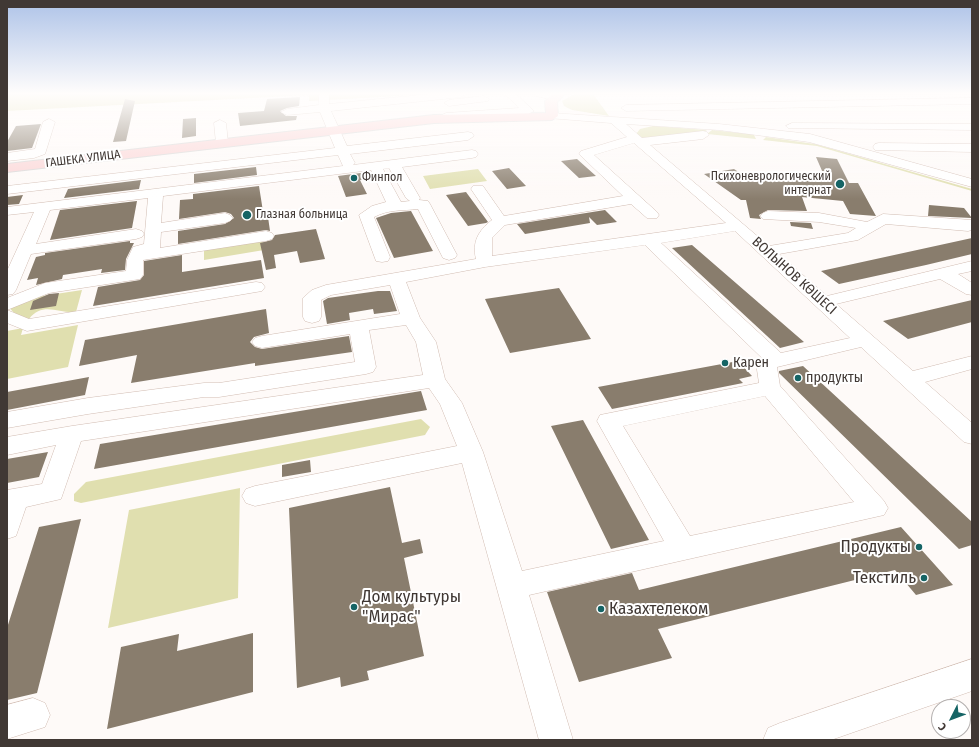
<!DOCTYPE html>
<html>
<head>
<meta charset="utf-8">
<style>
	body { margin:0 }
	#map { position:relative; width:979px; height:747px; overflow:hidden; background:#fefaf8; font-family:"Fira Sans Condensed",sans-serif }
	canvas { display:block }
	.frame { position:absolute; inset:0; border:8px solid #403834; pointer-events:none }
	.north { position:absolute; left:931px; top:699px; width:40px; height:40px; box-sizing:border-box; background:#fff; border:1px solid #b3afae; border-radius:50%; rotate:228deg; font-size:11px; font-weight:700; line-height:16px; text-align:center; color:#403834 }
	.north::after { content:''; display:block; margin:auto; width:14px; height:18px; background:#156465; clip-path:polygon(50% 0,100% 100%,50% 72%,0 100%) }
</style>
</head>
<body>
<div id="map">
<canvas width="979" height="747"></canvas>
<div class="frame"></div>
<div class="north">С</div>
</div>
<script>
const c = document.querySelector('canvas').getContext('2d');
c.lineJoin = 'round';
function fill(path, color) { c.fillStyle = color; c.fill(path, 'evenodd'); }
function trace(path, color, width, dash) { c.strokeStyle = color; c.lineWidth = width; c.lineCap = dash ? 'butt' : 'round'; c.setLineDash(dash || []); c.stroke(path); }
function label(font, color, halo, rows, align = 'center') {
  c.font = font + ' "Fira Sans Condensed",sans-serif'; c.lineWidth = 4; c.setLineDash([]); c.textBaseline = 'middle'; c.strokeStyle = halo; c.fillStyle = color; for (const [text, x, y, turn = 0] of rows) {
    c.save(); c.translate(x, y); c.rotate((+turn || 0) * Math.PI / 180); c.textAlign = isNaN(turn) ? turn : align; if (halo) c.strokeText(text, 0, 0); c.fillText(text, 0, 0); c.restore();
  }
}
fill(new Path2D(`
	M7,94H433L309,101V95L7,111Z
	M574,94H593L609,116L572,110L564,106L562,101Z
	M653,126L707,130L702,133L641,140L636,134L640,129Z
	M712,130L749,134L754,135L756,139L707,134Z
	M766,137L815,144L972,189V191L817,146L763,140Z
	M478,169L487,181L430,189L423,176Z
	M262,238L264,250L204,260V247Z
	M82,290L76,312C59,314 43,301 29,319C20,318 14,314 9,307L36,297Z
	M78,325L68,367L7,379V331L23,328L21,335Z
	M421,419L430,427L425,435L81,503L74,501V494L86,482Z
	M240,488L238,598L108,628L129,510Z`), '#e0dfaf');
fill(new Path2D(`
	M300,97L299,106L287,108L280,111L286,116H297L296,120L240,126L238,113L264,111L267,99Z
	M125,99L135,101L126,141L113,142Z
	M196,118V136L182,138L183,119Z
	M41,124L32,148L7,151V142L16,126Z
	M816,157L837,159L849,183H858L876,216L850,214L843,201L802,197L807,211L768,210L759,215L761,219L750,218L746,200H741L704,174L734,169L740,173L826,180Z
	M577,159L596,176L579,178L561,161Z
	M256,167L257,175L194,183V174Z
	M509,168L526,186L507,189L492,171Z
	M368,172L371,179L360,180L367,194L346,197L338,176Z
	M141,180L139,189L64,198L68,189Z
	M259,186L264,218L268,217L270,231L266,230L178,244V231L225,224L234,218L231,214L225,212L179,219L180,200L193,199V194Z
	M466,192L488,222L486,223L468,226L446,195Z
	M23,195L19,204L7,205V197Z
	M137,201L132,228L50,240L60,210Z
	M929,205L964,208L972,218L928,216Z
	M605,210L617,222L597,225L589,217L590,223L525,234L517,224Z
	M411,211L433,251L394,258L376,218L391,213Z
	M790,222L811,223L813,229L791,226Z
	M316,229L325,259L300,263L297,251L274,255L276,268L266,270L260,243L272,240L275,235Z
	M972,238V254L926,265L839,284L821,271Z
	M130,241V243H134L126,259L125,270L101,273L102,269L63,275L62,279L36,285L38,278L27,280L36,257L45,255V253Z
	M692,245L804,342L780,348L672,248Z
	M182,255V272L261,260L264,278L93,306L98,287L140,280L144,275V261Z
	M559,288L591,339L510,353L485,299Z
	M378,291H390L397,311L374,314L373,309L349,313L350,320L327,324L323,301L328,298Z
	M59,293L56,306L30,310L33,301L49,294Z
	M972,300V322L908,339L883,321Z
	M266,309L269,333L254,337L250,342L255,347L262,349L349,336L352,352L255,366V363L131,383L137,355L79,366L85,340Z
	M738,361L752,376L739,379L743,383L612,409L598,387Z
	M803,366L972,522V545L959,549L779,373V371Z
	M89,377L85,395L7,410V392Z
	M421,391L427,410L94,469L100,444Z
	M583,420L649,540L611,549L551,426Z
	M48,452L39,477L7,483V459Z
	M310,460L311,472L282,477V465Z
	M390,487L402,543L420,539L423,553L404,558L424,656L367,671L369,680L341,687L340,677L297,688L289,508Z
	M81,519L37,693L7,700V628L39,527Z
	M901,527L953,585L916,595L895,570L658,629L672,658L579,682L547,592L632,573L639,590Z
	M253,633V692L107,729L121,647L179,634L177,651Z`), '#897d6d');
const minor = new Path2D(`
	M319,94H329V104L429,94H466L461,97L331,111L347,146L468,132L472,133L474,136L468,140L350,154L355,163L353,165L472,150L476,151L478,154L476,157L472,158L402,167L420,198L419,200L428,201L430,204L457,255L455,258L449,260L443,258L418,209C402,211 389,209 374,217L390,257L388,261L382,262L376,261L359,215L372,206L386,202L371,170L163,196L161,223L225,213L230,215L233,218L230,221L225,223L161,232L160,248L266,231L272,233L274,236L272,239L266,241L143,260V275L140,279L49,293L7,310L29,319L256,282L262,283L265,287L262,291L27,331L7,323V298L45,283L126,271L127,260L133,247L144,244L148,198L50,210L36,244L136,229L142,231L144,234L142,237L136,239L31,254L16,290L13,294L7,295V271L34,212L7,215V207L343,166L338,155L7,194V186L335,148L320,112L287,115L281,112L287,109L319,105ZM389,168L406,198L410,201L401,202L383,169Z
	M505,94H516L534,111L528,114L446,119L440,116L446,113L519,108Z
	M534,94H556L560,97L555,100L535,96Z
	M484,96L489,99L488,101L449,106L444,103L449,100Z
	M972,98V104L626,111L621,108L626,105Z
	M552,113L719,124L810,134L972,179V187L809,142L719,130L626,124L642,138L703,131L707,132L709,135L703,139L650,145L769,246L848,233L856,228L819,222L763,219L760,216L763,213L768,211L819,213L867,222L883,214L972,220V230L968,231L886,224L858,240L779,254L827,296L972,261V271L958,274L972,283V295L966,294L940,279L836,304L913,371L972,356V369L925,382L972,423V444L964,442L861,347L777,367L780,386L884,501L888,508L884,515L529,595L573,740H539L462,463L255,506L246,503L242,496L246,489L255,486L457,446L440,404L429,388L81,441L61,499L26,507L16,536L7,539V490L42,484L56,445L7,455V437L72,426L423,375L416,342L406,325L369,330L376,367L373,372L366,374L219,397H204L88,414L7,428V412L88,398L204,383H219L355,362L350,334L262,348L255,346L252,342L255,338L262,336L400,314L390,285L331,295L321,300V317L319,321L312,323L305,321L303,317V298L312,290L326,285L476,259C472,242 478,231 492,220L471,189L473,186H483L504,216L623,196L579,154L581,151L627,137L611,123L548,118L546,116L548,114ZM634,143L726,223L492,256V238L505,225L631,204L647,218H657L659,215L657,212L594,155ZM735,231L850,338L781,353L661,243ZM645,245L762,358L756,363L759,383L600,415L597,421L664,541L522,571L483,452L462,403L445,379L436,342L420,318L406,282L485,267ZM765,396L854,502L690,536L623,426Z
	M49,119L55,122L45,154L34,158L7,161V153L35,149L43,122Z
	M220,120L226,123L228,143L222,147L216,143L214,123Z
	M792,123L972,124V130L788,128L786,126Z
	M879,143L972,144V152L875,150L873,147L875,144Z
	M972,659V691L831,740H763L768,728L780,723Z
	M33,698L45,703L50,715L45,727L7,739V705Z`);
const major = new Path2D(`
	M553,94H565L557,102L558,116L552,120L434,123L7,172V164L434,115L546,113L545,101Z`);
trace(minor, '#d1bcb2', 1);
trace(major, '#d9d7d6', 2);
fill(minor, '#fff');
fill(major, '#fbd5d6');
const sky = c.createLinearGradient(0, 0, 0, 199);
sky.addColorStop(0, '#aec3e8');
sky.addColorStop(0.47, '#fffdfc');
sky.addColorStop(1, '#fffdfc00');
c.fillStyle = sky;
c.fillRect(0, 0, 979, 199);
for (const [x, y, r, color] of [
	[354,178,4,"#156465"],
	[840,184,5,"#156465"],
	[247,215,5,"#156465"],
	[725,363,4,"#156465"],
	[798,378,4,"#156465"],
	[919,547,4,"#156465"],
	[924,578,4,"#156465"],
	[354,607,4,"#156465"],
	[601,609,4,"#156465"]
]) { const dot = new Path2D(); dot.arc(x, y, r, 0, 2 * Math.PI); c.fillStyle = color; c.fill(dot); trace(dot, '#fff', 1.5); }
label('12px', '#403834', '#fff', [
	["ГАШЕКА УЛИЦА",83,159,-7]
]);
label('12px', '#403834', '#fff', [
	["Психоневрологический",831,177,"right"],
	["интернат",831,191,"right"],
	["Финпол",362,178],
	["Глазная больница",256,215]
], 'left');
label('14px', '#403834', '#fff', [
	["ВОЛЫНОВ КӨШЕСІ",794,276,42]
]);
label('14px', '#403834', '#fff', [
	["Карен",733,363],
	["продукты",806,378]
], 'left');
label('17px', '#403834', '#fff', [
	["Продукты",911,547],
	["Текстиль",916,578],
	["Дом культуры",362,597,"left"],
	["\"Мирас\"",362,617,"left"],
	["Казахтелеком",609,609,"left"]
], 'right');
</script>
</body>
</html>
